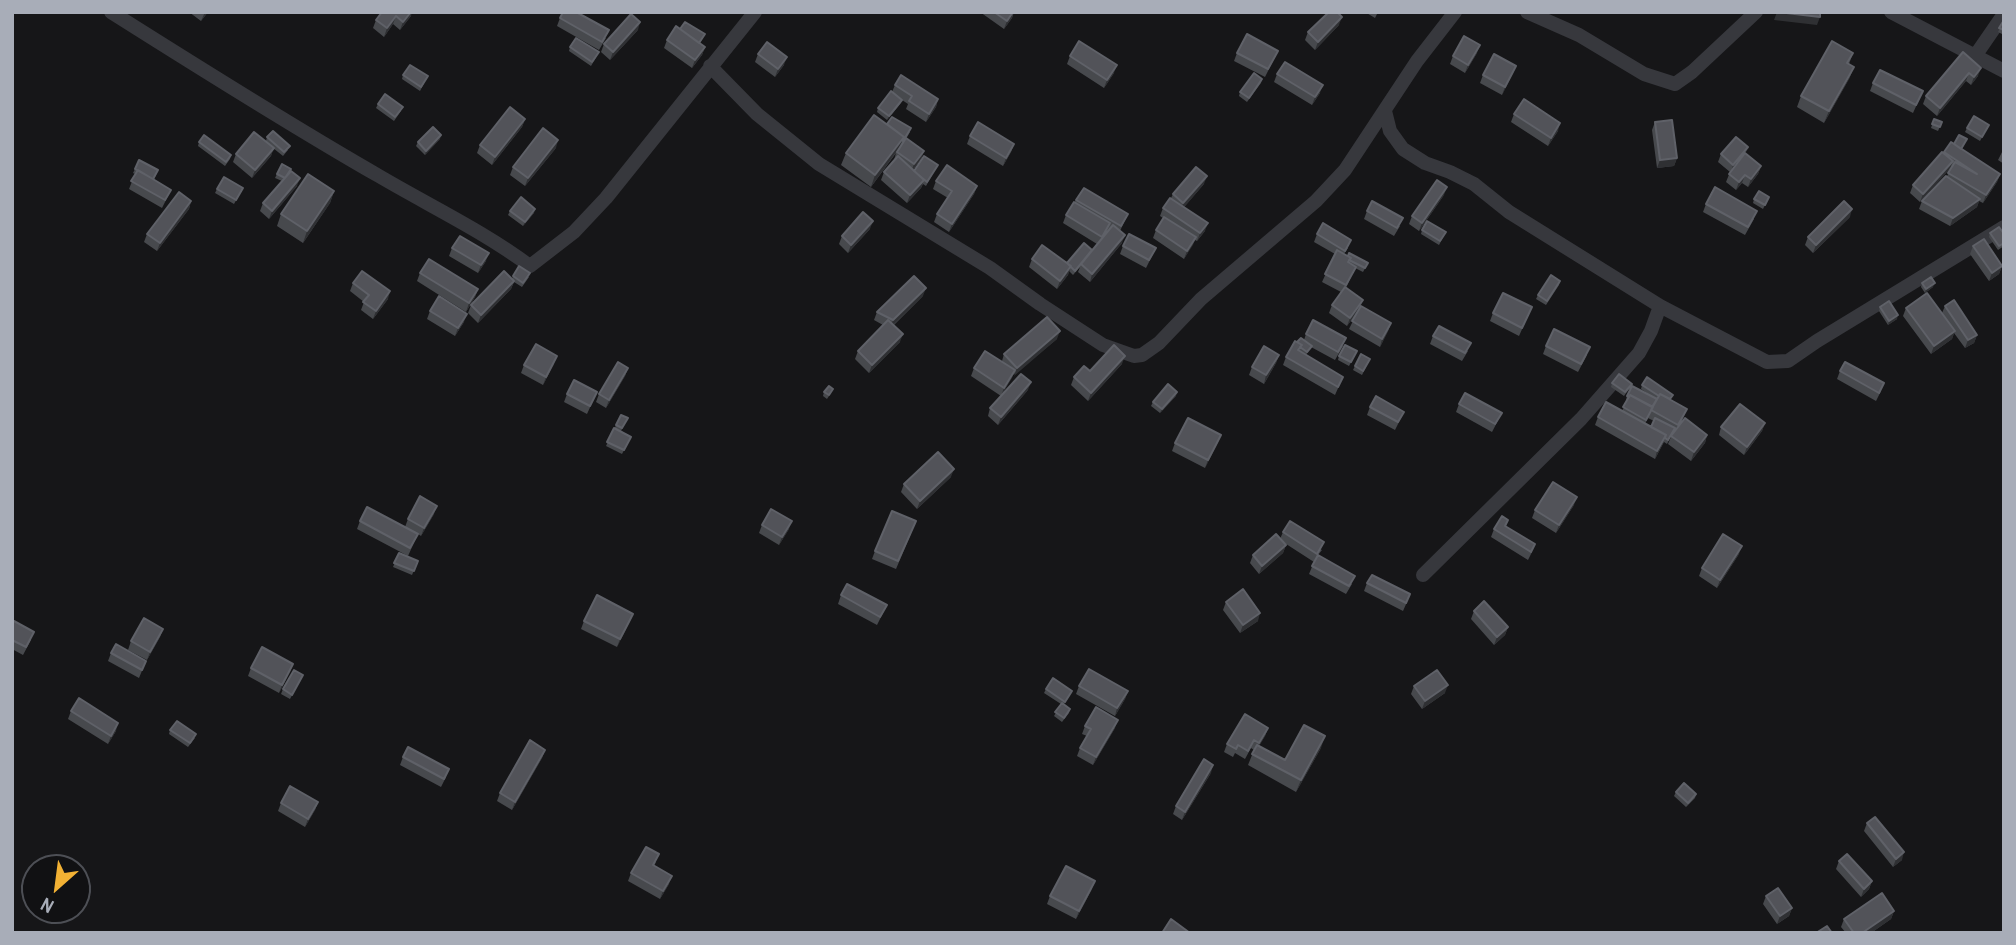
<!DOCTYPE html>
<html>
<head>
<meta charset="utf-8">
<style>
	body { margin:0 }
	#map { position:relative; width:2016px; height:945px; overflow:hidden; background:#161618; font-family:"Archivo Narrow",sans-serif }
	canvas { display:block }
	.frame { position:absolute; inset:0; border:14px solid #a8adb8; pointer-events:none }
	.north { position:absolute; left:21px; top:854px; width:70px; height:70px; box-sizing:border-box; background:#111113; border:2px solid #4d4f55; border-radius:50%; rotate:208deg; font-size:19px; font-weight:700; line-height:28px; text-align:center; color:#a8adb8 }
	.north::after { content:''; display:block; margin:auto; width:24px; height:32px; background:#f2b134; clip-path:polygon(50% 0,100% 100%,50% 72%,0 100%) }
</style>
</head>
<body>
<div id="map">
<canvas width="2016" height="945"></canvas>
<div class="frame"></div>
<div class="north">N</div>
</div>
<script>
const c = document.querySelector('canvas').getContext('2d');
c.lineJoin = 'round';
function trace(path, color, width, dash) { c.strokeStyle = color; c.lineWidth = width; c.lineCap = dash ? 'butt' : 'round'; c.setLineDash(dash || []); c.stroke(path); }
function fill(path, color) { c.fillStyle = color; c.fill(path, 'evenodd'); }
trace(new Path2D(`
	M111,12C200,68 288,124 379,176C430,206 483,231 530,266L574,232L606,198L755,12
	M1527,12L1579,35L1644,74L1675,84L1692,72L1756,12
	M1891,12L2004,71
	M1975,56L2004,14
	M710,66L757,114L819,164L990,268L1040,304L1103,345L1134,356L1142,355L1159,343L1201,299L1316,201L1345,170L1417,61L1455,12
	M1385,111L1390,131L1403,149L1425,163L1450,172L1474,184L1509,212L1660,306L1767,362L1788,361L1817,341L2004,227
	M1423,575L1581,419L1639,353L1651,331L1660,306`), '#37383d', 14);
fill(new Path2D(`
	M189,12H208L201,21Z
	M382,12L411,16L400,30L393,24L384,37L373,28L376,20Z
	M980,12H1014L1012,18L1004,29Z
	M1365,12H1378L1375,18Z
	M560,18L606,38L599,50L557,26Z
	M2004,20V35L1998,32Z
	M1339,25L1315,50L1305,40L1308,32Z
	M680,29L703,38L700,43L705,47L702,55L692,68L664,48L667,40Z
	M638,30L610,60L601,52L604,44Z
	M570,47L597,56L591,66L569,51Z
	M1278,51L1265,77L1234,61L1237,53Z
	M1963,52L1978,76L1971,85L1966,81L1937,116L1923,104L1926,96Z
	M1477,53L1465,73L1450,64L1453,56Z
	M1853,53L1849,64L1854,67L1849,79L1824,123L1797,107L1801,96Z
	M758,54L784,65L775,77L755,62Z
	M1070,56L1114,73L1104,88L1067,64Z
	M1516,66L1502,95L1480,83L1483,75Z
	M1277,74L1320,93L1312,105L1274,82Z
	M403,75L428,76L420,91L402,79Z
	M1262,79L1261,83L1247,102L1239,96L1240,92Z
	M1873,83L1923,91L1913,113L1870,91Z
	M895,85L938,99L936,107L926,122L906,109L908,104L902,100L900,104L887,120L877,112L878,108L892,92Z
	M378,104L401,111L394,121L376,108Z
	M1514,114L1558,131L1548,146L1511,122Z
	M525,119L522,127L492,165L477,153L480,145Z
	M1934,119L1942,122L1938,131L1931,128Z
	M1655,122L1677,158L1674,166L1657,168L1652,130Z
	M887,124L910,132L906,139L924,151L921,159L913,170L914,171L938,165L926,186L923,184L921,188L907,203L881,180L884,172L894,160L896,153L871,187L841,165L846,153Z
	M1989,125L1980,141L1965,132L1967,128Z
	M970,136L1014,144L1011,152L1003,166L967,144Z
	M267,137L288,150L283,156L273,148L271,156L252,178L233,162L236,154L266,141Z
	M440,139L425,155L416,146L418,142Z
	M1967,139L1962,149L2000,174L1997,182L1983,203L1979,201L1977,207L1950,226L1919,209L1922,201L1947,176L1952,167H1951L1920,202L1910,193L1913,185L1944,153L1954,144Z
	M199,142L231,155L230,159L225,166L198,146Z
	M556,148L525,186L510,175L513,167Z
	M2004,148V164L1998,160Z
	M1721,154H1746L1761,166L1758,174L1748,187L1742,183L1736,190L1726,182L1730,172L1718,162Z
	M135,169L158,170L154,180L171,190L162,208L129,189L135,174L133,173Z
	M289,173L297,186L269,219L260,211L263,203L282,181L275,178L277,174Z
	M936,181L977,186L974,194L949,232L934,222L937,214L948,198L933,189Z
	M1204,184L1184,207L1205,231L1197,241L1195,240L1184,259L1153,238L1156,230L1163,218L1160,216L1163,208L1171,198L1173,194Z
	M243,188L234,204L215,193L217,189Z
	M334,191L330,203L303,243L277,226L281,214Z
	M1444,195L1419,231L1409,224L1412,216Z
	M1754,199L1767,201L1763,209L1753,203Z
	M1076,200L1128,214L1120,231L1122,243L1090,282L1078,272L1080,267L1073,275L1069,271L1068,275L1057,289L1029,267L1032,259L1067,263L1092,250L1097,244L1063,223L1066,215Z
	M191,201L189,209L157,251L144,242L147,234Z
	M1706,204L1754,219L1745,235L1703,212Z
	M510,211L534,213L523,226L508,215Z
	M1367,211L1400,226L1394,236L1364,219Z
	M1850,217L1813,253L1805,245L1808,237Z
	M870,229L848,253L839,244L842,236Z
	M1422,230L1446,232L1439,245L1421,234Z
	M1990,233L2004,246L1998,250L1989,237Z
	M1317,234L1348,248L1344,254L1368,263L1363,272L1355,268L1346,288L1361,306L1391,323L1388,331L1380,347L1349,329L1358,311L1347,326L1329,313L1332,305L1341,292L1322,282L1335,254L1314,242Z
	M1123,246L1156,248L1146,268L1120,254Z
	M1973,246L2002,266L1999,274L1989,281L1970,254Z
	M452,248L486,261L478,273L449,256Z
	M420,273L478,289L475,297L466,312L417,281Z
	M513,276L529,277L522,287L514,282L511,289L478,323L468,313L471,305L512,279Z
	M1560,281L1559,285L1546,305L1536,299L1538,295Z
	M353,283L388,299L373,319L361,310L364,302L350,291Z
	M1922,283L1933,287L1925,293L1921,287Z
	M923,296L894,325L900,342L869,373L855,359L858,351L883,325L874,320L877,312Z
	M1945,306L1977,335L1974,343L1965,348L1954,333L1952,339L1931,354L1903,316L1906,308L1942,313Z
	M1532,307L1519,336L1490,321L1493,313Z
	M1880,307L1897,319L1888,325L1879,311Z
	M430,311L464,322L455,336L427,319Z
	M1306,334L1343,346L1335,360L1311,347L1306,355L1343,377L1335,395L1283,365L1286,357L1297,342L1304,340Z
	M1433,336L1468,351L1462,361L1430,344Z
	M1057,339L1013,375L1001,396L971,376L974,368L1002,361L1004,354Z
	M1546,346L1587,355L1578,372L1543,354Z
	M1279,355L1276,363L1264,384L1249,375L1252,367Z
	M1355,355L1349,366L1338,360L1339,356Z
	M1368,363L1362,375L1353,370L1355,366Z
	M554,364L543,385L521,373L524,365Z
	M1122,364L1088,401L1071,385L1074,377Z
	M628,368L625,376L606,408L596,402L599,394Z
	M1840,371L1881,391L1876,401L1837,379Z
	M1612,383L1630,388L1624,396L1611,387Z
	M1642,385L1687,409L1681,423L1707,435L1705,443L1691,461L1668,444L1673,432L1667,444L1664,442L1655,459L1595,425L1598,417L1622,411L1627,401L1626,400L1627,396L1654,398L1641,389ZM1649,416L1648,418L1654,421L1651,427L1645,424Z
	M1028,390L998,425L988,416L990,408Z
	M597,392L587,414L564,402L567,394Z
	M824,392L831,393L827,399L823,396Z
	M1176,396L1160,413L1151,406L1153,402Z
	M1459,404L1502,413L1492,432L1456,412Z
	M1370,407L1404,412L1395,430L1367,415Z
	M621,415L628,418L621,431L631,437L622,454L606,446Z
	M1765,423L1762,431L1744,455L1719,435L1721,427Z
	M1221,435L1205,468L1172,451L1175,443Z
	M951,477L917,509L901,492L904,484Z
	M1574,505L1556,533L1532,518L1535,510Z
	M434,514L421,536L418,534L408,556L357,529L360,521L405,527L408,519Z
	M1508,520L1506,526L1532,552L1528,560L1491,537L1494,529Z
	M762,525L789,529L779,545L759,533Z
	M913,529L896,569L872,559L875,551Z
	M1283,532L1322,550L1318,555L1352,584L1346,594L1309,574L1314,562L1283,542L1286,545L1283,553L1259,574L1250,563L1253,555L1280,539Z
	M399,553L418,561L412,575L393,567Z
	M1739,554L1717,588L1699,576L1702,568Z
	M1367,583L1407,602L1403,611L1364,591Z
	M841,595L887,605L877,625L838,604Z
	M1226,602L1258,621L1240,633L1223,610Z
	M1474,611L1508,627L1505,635L1494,645L1471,619Z
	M633,614L617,647L581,629L584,621Z
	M12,624L31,640L23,655L12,649Z
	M163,629L160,637L147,660L128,650L131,641Z
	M111,653L146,661L139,678L108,661Z
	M293,664L290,672L279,693L248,676L251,668Z
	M301,679L290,699L281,694L283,689Z
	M1079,686L1128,691L1125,699L1115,716L1076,694Z
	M1414,686L1445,693L1422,709L1411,694Z
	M1046,689L1070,695L1064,704L1070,709L1069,713L1062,722L1054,716L1061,704L1044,693Z
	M71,711L116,731L108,744L68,719Z
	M1085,726L1115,728L1093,765L1077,756L1080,748L1087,736L1082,734Z
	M1268,728L1265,736L1259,746L1285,760L1321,748L1296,792L1248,765L1254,750L1251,748L1245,759L1235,753L1233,757L1224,752L1227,744Z
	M170,730L195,738L188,747L169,734Z
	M545,750L542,758L512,810L497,801L500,793Z
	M403,757L446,777L441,787L400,765Z
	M1211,773L1182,820L1173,814L1176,806Z
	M1676,792L1696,794L1695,798L1686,807L1674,796Z
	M318,802L315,810L305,827L278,811L281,803Z
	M1867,823L1902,860L1893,867L1864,831Z
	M1839,861L1872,881L1869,889L1861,897L1836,869Z
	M656,862L654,866L669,884L660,899L628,881L631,873Z
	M1092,889L1076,919L1047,904L1050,896Z
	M1766,896L1792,908L1789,916L1777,924L1763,904Z
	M1894,911L1891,919L1871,933H1846L1841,927L1844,919Z`), '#47494d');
fill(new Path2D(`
	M205,12H208L201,21Z
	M411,12H412L411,16L400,30L403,22Z
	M1013,12L1012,18L1004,29L1007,21Z
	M1777,12L1820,17L1817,25L1774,20Z
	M396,16L393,24L384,37L387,28Z
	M1342,17L1339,25L1315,50L1318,42Z
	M640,22L638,30L610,60L613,52Z
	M1480,45L1477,53L1465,73L1468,65Z
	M705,47L702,55L692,68L695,60Z
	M787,57L784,65L775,77L778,69Z
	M1117,65L1114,73L1104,88L1107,80Z
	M1516,66L1513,74L1502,95L1505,87Z
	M1854,67L1849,79L1824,123L1829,111Z
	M1981,68L1978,76L1971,85L1974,77Z
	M1969,73L1966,81L1937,116L1940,108Z
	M1323,85L1320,93L1312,105L1315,97Z
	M938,99L936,107L926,122L929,114Z
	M902,100L900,104L887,120L889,116Z
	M525,119L522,127L492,165L495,157Z
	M1560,123L1558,131L1548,146L1551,138Z
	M441,135L440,139L425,155L426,151Z
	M904,137L899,148L871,187L875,175Z
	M558,140L556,148L525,186L528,178Z
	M1014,144L1011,152L1003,166L1006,158Z
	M1748,147L1745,155L1731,173L1733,165Z
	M274,148L271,156L252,178L255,170Z
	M924,151L921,159L911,172L914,164Z
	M1677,158L1674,166L1657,168L1660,160Z
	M1953,161L1950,169L1920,202L1923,194Z
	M1761,166L1758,174L1748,187L1751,179Z
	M2000,174L1997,182L1983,203L1986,195Z
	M1745,175L1742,183L1736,190L1739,182Z
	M1207,176L1204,184L1181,211L1183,203Z
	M300,178L297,186L269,219L272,211Z
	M924,180L921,188L907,203L910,195Z
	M977,186L974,194L949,232L952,224Z
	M1447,187L1444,195L1419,231L1422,223Z
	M334,191L330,203L303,243L307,231Z
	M1980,199L1977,207L1950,226L1953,218Z
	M191,201L189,209L157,251L160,243Z
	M535,209L534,213L523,226L525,222Z
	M1852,209L1850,217L1813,253L1816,245Z
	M873,221L870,229L848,253L851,245Z
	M1208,223L1205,231L1197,241L1200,233Z
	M1125,235L1122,243L1090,282L1092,274Z
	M1196,237L1193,245L1184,259L1187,251Z
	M489,253L486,261L478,273L481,265Z
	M1071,266L1068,275L1057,289L1060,281Z
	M2002,266L1999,274L1989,281L1992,273Z
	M514,281L511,289L478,323L481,315Z
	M1935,283L1933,287L1925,293L1926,289Z
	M926,288L923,296L890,328L893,320Z
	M478,289L475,297L466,312L469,303Z
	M390,291L388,299L373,319L376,311Z
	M1363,300L1360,308L1347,326L1350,318Z
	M467,314L464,322L455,336L458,328Z
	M1898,315L1897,319L1888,325L1889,321Z
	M1391,323L1388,331L1380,347L1382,339Z
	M1060,331L1057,339L1014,376L1017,368Z
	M1955,331L1952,339L1931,354L1934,346Z
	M903,334L900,342L869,373L872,365Z
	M1977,335L1974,343L1965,348L1968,340Z
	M1279,355L1276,363L1264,384L1266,375Z
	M557,356L554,364L543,385L546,377Z
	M1125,356L1122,364L1088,401L1091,393Z
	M628,368L625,376L606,408L609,400Z
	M1015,370L1012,378L1001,396L1004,388Z
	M1031,382L1028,390L998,425L1001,417Z
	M1177,392L1176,396L1160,413L1162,409Z
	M1765,423L1762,431L1744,455L1747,447Z
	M1221,435L1218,443L1205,468L1208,460Z
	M1666,435L1663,443L1655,459L1657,451Z
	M1707,435L1705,443L1691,461L1694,452Z
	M954,469L951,477L917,509L920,501Z
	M1577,497L1574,505L1556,533L1559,525Z
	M437,506L434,514L421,536L424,528Z
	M792,521L789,529L779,545L782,537Z
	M1286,545L1283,553L1259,574L1262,566Z
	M1742,546L1739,554L1717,588L1720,580Z
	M1260,613L1258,621L1240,633L1243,625Z
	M633,614L630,622L617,647L620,639Z
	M1508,627L1505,635L1494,645L1497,637Z
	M163,629L160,637L147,660L150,652Z
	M293,664L290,672L279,693L282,685Z
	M1448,685L1445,693L1422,709L1425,701Z
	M1128,691L1125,699L1115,716L1117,708Z
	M1118,720L1115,728L1093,765L1096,757Z
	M118,723L116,731L108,744L111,736Z
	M1268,728L1265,736L1256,751L1259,743Z
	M1325,736L1321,748L1296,792L1301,780Z
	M545,750L542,758L512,810L515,802Z
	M1213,765L1211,773L1182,820L1185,812Z
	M318,802L315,810L305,827L308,819Z
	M1904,852L1902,860L1893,867L1896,859Z
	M672,876L669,884L660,899L663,891Z
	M1095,881L1092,889L1076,919L1079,911Z
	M1872,881L1869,889L1861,897L1864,889Z
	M1792,908L1789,916L1777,924L1780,916Z
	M1894,911L1891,919L1871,933H1862Z`), '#2f3033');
const building = new Path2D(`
	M382,12H411L403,22L396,16L387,28L376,20Z
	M563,12H576L609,30L602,42L560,18Z
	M994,12H1013L1007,21Z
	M1329,12H1337L1342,17L1318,42L1308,32Z
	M1778,12H1820V17Z
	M631,14L640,22L613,52L604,44Z
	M2004,20V30L1999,28Z
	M685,22L705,34L699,43L680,29Z
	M676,26L705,47L695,60L667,40Z
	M1247,34L1278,51L1268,69L1237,53Z
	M1464,36L1480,45L1468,65L1453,56Z
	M576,38L599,52L592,62L570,47Z
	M1079,41L1117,65L1107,80L1070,56Z
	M1832,41L1853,53L1847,63L1854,67L1829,111L1801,96Z
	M767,42L787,57L778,69L758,54Z
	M1963,52L1981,68L1974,77L1969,73L1940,108L1926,96Z
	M1494,54L1516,66L1505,87L1483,75Z
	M1285,62L1323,85L1315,97L1277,74Z
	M410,65L428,76L421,87L403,75Z
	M1880,70L1923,91L1916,105L1873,83Z
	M1254,73L1262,79L1249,98L1240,92Z
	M901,75L938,99L929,114L909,101L912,96L895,85Z
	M891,91L902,100L889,116L878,108Z
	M385,94L403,107L395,117L378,104Z
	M1524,99L1560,123L1551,138L1514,114Z
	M510,107L525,119L495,157L480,145Z
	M874,115L904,137L875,175L846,153Z
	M1974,116L1989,125L1982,137L1967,128Z
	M892,117L911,128L903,141L902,140L904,137L887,124Z
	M1934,119L1942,122L1940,127L1932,124Z
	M1672,120L1677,158L1660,160L1655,122Z
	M978,122L1014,144L1006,158L970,136Z
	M433,127L441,135L426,151L418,142Z
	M543,128L558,140L528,178L513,167Z
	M273,131L290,146L284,152L267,137Z
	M254,132L274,148L255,170L236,154Z
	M204,135L231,155L226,162L199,142Z
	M1959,135L1967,139L1961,149L1954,144Z
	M1736,137L1748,147L1733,165L1721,154Z
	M906,138L924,151L914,164L897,152Z
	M1951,142L2000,174L1986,195L1948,173L1955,162L1977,174L1944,152Z
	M1942,152L1953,161L1923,194L1913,185Z
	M1745,153L1761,166L1751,179L1745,175L1739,182L1729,174Z
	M898,156L924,180L910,195L884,172Z
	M924,156L938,165L927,182L914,171Z
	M139,160L158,170L153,179L135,169Z
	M282,164L291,169L285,178L277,174Z
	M947,165L977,186L952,224L937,214L952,191L936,181Z
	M1196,167L1207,176L1183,203L1173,194Z
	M138,170L171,190L165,200L131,181Z
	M291,171L300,178L272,211L263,203Z
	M308,174L334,191L307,231L281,214Z
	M1946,176L1980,199L1953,218L1922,201Z
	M224,177L243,188L236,200L217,189Z
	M1437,180L1447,187L1422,223L1412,216Z
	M1715,187L1757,211L1748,227L1706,204Z
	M1084,188L1128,214L1121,226L1076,200Z
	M1759,191L1769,197L1765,205L1754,199Z
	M179,192L191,201L160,243L147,234Z
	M521,197L535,209L525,222L510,211Z
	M1170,198L1208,223L1200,233L1163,208Z
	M1372,201L1403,218L1397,228L1367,211Z
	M1844,201L1852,209L1816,245L1808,237Z
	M1074,202L1110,223L1102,237L1066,215Z
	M863,212L873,221L851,245L842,236Z
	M1164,217L1196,237L1187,251L1156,230Z
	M1427,221L1446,232L1440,241L1422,230Z
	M1323,223L1351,240L1345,251L1317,234Z
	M1113,225L1125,235L1092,274L1081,264Z
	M1999,227L2004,234V243L1999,246L1990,233Z
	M1129,234L1156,248L1149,260L1123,246Z
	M460,236L489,253L481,265L452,248Z
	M1984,239L2002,266L1992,273L1973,246Z
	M1084,243L1092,250L1075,271L1067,263Z
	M1042,245L1071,266L1060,281L1032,259Z
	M1337,250L1351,258L1348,262L1356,267L1346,285L1325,274Z
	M1349,253L1368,263L1365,268L1349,260L1351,258L1348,256Z
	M429,259L478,289L469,303L420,273Z
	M519,266L530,273L523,283L513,276Z
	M362,271L390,291L376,311L363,302L369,295L353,283Z
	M504,271L514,281L481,315L471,305Z
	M1551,275L1560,281L1547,301L1538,295Z
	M914,276L926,288L893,320L877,312Z
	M1931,277L1935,283L1926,289L1922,283Z
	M1345,287L1363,300L1350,318L1332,305Z
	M1503,293L1532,307L1522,328L1493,313Z
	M1927,293L1955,331L1934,346L1906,308Z
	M439,296L467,314L458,328L430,311Z
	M1954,300L1977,335L1968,340L1945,306Z
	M1889,301L1898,315L1889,321L1880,307Z
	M1361,306L1391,323L1382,339L1352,321Z
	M1047,317L1060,331L1017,368L1004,354Z
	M888,320L903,334L872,365L858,351Z
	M1313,320L1346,338L1338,352L1306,334Z
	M1439,326L1471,343L1465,353L1433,336Z
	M1554,329L1590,347L1581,364L1546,346Z
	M1301,338L1312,346L1307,352L1300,347L1302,345L1297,342Z
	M1295,341L1302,345L1298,350L1343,377L1338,387L1286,357Z
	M536,344L557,356L546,377L524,365Z
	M1114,345L1125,356L1091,393L1074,377L1084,366L1090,371Z
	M1345,345L1357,351L1351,362L1339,356Z
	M1264,346L1279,355L1266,375L1252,367Z
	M985,351L1015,370L1004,388L974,368Z
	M1361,354L1370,359L1363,371L1355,366Z
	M618,362L628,368L609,400L599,394Z
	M1845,362L1884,383L1879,393L1840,371Z
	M1021,374L1031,382L1001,417L990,408Z
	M1619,374L1632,384L1625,392L1612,383Z
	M1647,377L1673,395L1670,399L1660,394L1659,396L1642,385Z
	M574,380L597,392L590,406L567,394Z
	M1168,384L1177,392L1162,409L1153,402Z
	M829,386L833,389L829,395L824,392Z
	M1632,386L1657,399L1652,407L1630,395L1629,397L1627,396Z
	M1465,393L1502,413L1495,424L1459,404Z
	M1660,394L1687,409L1678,425L1651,410Z
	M1630,395L1653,407L1646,420L1623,407Z
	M1376,396L1404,412L1398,422L1370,407Z
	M1606,402L1666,435L1657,451L1598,417Z
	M1740,404L1765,423L1747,447L1721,427Z
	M621,415L628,418L622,428L616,425Z
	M1188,418L1221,435L1208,460L1175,443Z
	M1655,418L1675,428L1668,440L1665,438L1666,435L1651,427Z
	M1685,418L1707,435L1694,452L1671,436Z
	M614,428L631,437L624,450L607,442Z
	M938,452L954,469L920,501L904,484Z
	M1553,482L1577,497L1559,525L1535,510Z
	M420,496L437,506L424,528L408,519Z
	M367,507L418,534L410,548L360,521Z
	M771,509L792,521L782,537L762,525Z
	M892,511L916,521L898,561L875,551Z
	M1502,516L1508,520L1505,526L1535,544L1531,552L1494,529Z
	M1290,521L1324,542L1317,554L1283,532Z
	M1276,534L1286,545L1262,566L1253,555Z
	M1723,534L1742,546L1720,580L1702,568Z
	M399,553L418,561L414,571L394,563Z
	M1318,555L1355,576L1349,586L1312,566Z
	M1372,575L1410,594L1406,603L1367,583Z
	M847,584L887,605L880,617L841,595Z
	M1243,589L1260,613L1243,625L1226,602Z
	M597,595L633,614L620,639L584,621Z
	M1484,601L1508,627L1497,637L1474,611Z
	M144,618L163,629L150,652L131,641Z
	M14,621L34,632L26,647L12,640V624Z
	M116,644L146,661L142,670L111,653Z
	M262,647L293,664L282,685L251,668Z
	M1089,669L1128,691L1117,708L1079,686Z
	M294,670L303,675L292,695L283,689Z
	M1437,670L1448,685L1425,701L1414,686Z
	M1053,678L1072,691L1065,702L1046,689Z
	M79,698L118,723L111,736L71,711Z
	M1062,703L1070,709L1064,718L1055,712Z
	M1096,707L1118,720L1096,757L1080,748L1091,729L1085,726Z
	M1245,714L1268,728L1259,743L1254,740L1248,751L1238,745L1236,749L1227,744Z
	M177,721L196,734L190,743L170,730Z
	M1304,725L1325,736L1301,780L1252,754L1257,745L1285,760Z
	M530,740L545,750L515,802L500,793Z
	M408,747L449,769L444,779L403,757Z
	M1204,759L1213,765L1185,812L1176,806Z
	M1684,783L1696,794L1688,803L1676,792Z
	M290,786L318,802L308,819L281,803Z
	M1875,817L1904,852L1896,859L1867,823Z
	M646,847L659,854L653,865L672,876L663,891L631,873Z
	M1847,854L1872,881L1864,889L1839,861Z
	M1066,866L1095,881L1079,911L1050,896Z
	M1778,888L1792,908L1780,916L1766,896Z
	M1882,893L1894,911L1862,933H1854L1844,919Z
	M1171,919L1190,933H1162Z
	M1827,926L1832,933H1816Z`);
fill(building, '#525359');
trace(building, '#5f6168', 2);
</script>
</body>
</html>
